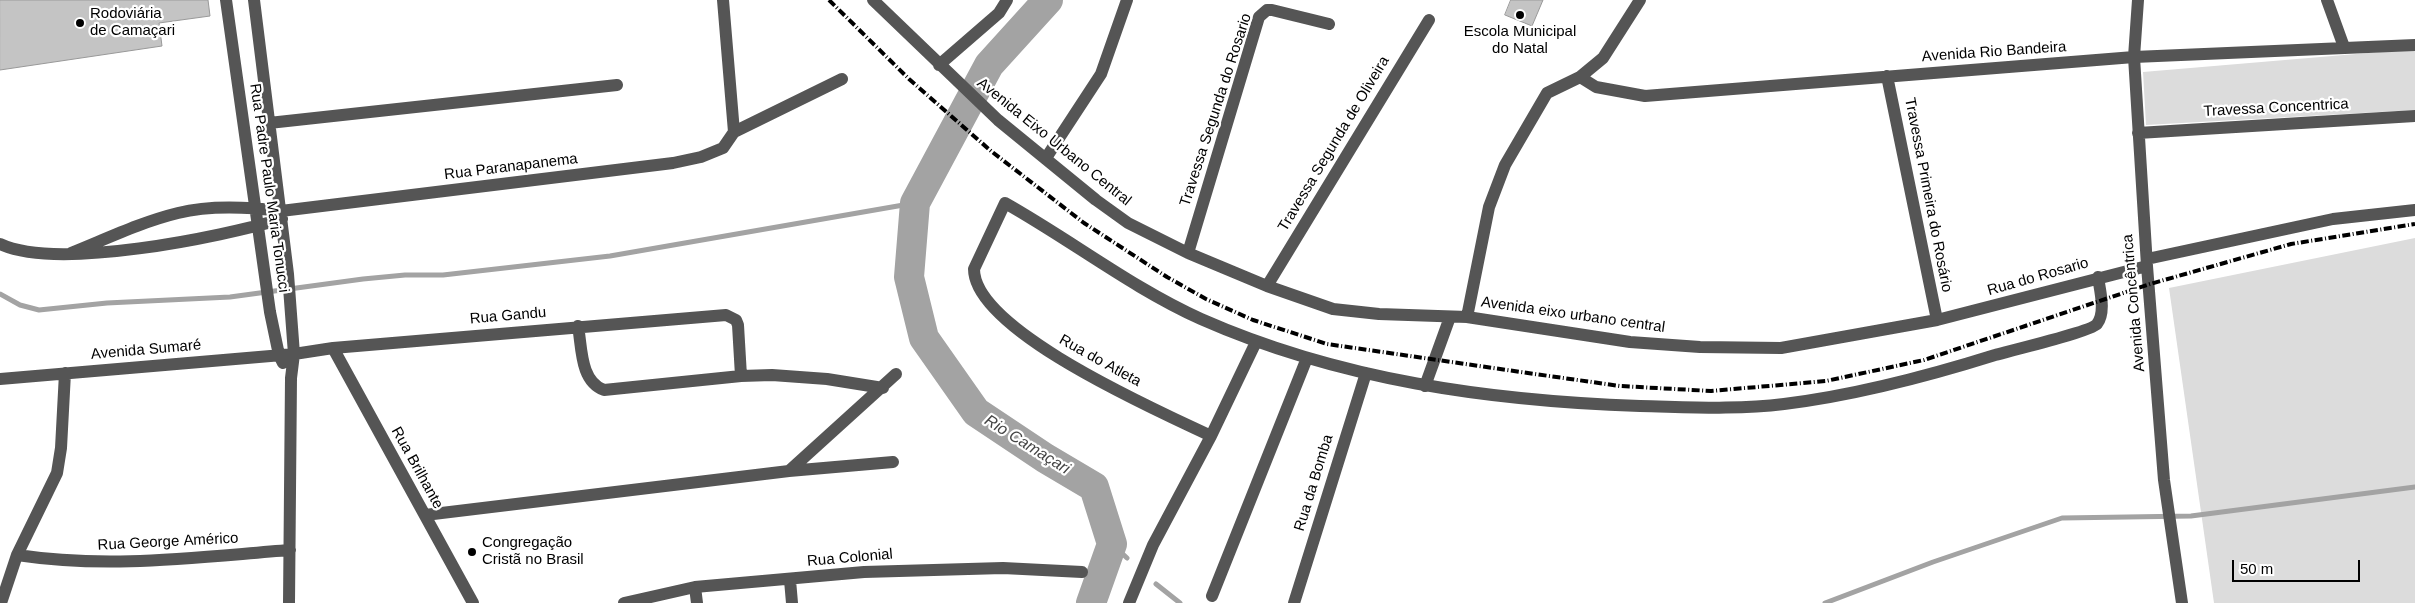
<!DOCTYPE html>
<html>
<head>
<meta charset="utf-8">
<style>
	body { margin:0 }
	#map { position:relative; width:2415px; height:603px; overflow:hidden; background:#fff; font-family:Helvetica,sans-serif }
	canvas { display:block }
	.scale { position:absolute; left:2232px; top:560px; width:128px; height:22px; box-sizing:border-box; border:2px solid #000; border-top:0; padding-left:6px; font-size:15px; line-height:18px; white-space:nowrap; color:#000; -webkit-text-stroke:4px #fff; paint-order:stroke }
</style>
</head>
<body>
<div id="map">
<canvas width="2415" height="603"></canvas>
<div class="scale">50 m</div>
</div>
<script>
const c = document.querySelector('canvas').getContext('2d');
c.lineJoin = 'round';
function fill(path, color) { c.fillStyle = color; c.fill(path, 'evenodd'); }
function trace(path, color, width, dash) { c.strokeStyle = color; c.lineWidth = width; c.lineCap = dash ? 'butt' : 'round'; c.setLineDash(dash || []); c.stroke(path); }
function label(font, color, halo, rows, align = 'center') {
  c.font = font + ' Helvetica,sans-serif'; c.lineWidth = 4.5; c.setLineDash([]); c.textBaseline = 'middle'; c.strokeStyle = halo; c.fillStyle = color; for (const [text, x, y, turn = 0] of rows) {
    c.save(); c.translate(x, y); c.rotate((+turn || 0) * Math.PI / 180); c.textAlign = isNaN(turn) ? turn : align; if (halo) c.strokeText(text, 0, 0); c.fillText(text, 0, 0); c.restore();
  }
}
fill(new Path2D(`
	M2415,49V110L2146,125L2143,72Z
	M2415,238V603H2214L2169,288Z`), '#dcdcdc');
trace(new Path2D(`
	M0,294L20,305L39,310L107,303L230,297L363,279L405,275H443L610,256L915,203
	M1112,544L1127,558
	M1156,584L1180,603
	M1825,603L1933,562L2062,518L2191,516L2415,487`), '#a3a3a3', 5);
trace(new Path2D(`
	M1048,0L989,65L915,203L909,277L924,338L976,412L1045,458L1094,487L1112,544L1091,603`), '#a3a3a3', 30);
const building = new Path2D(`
	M0,0H208L210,16L159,23L162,46L0,70Z
	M1511,0H1543L1532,26L1505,15Z`);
fill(building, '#c4c4c4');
trace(building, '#999', 1);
trace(new Path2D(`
	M226,0L270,312L279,355L283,363
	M254,0L288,274L294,354L291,378L289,603
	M723,0L734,132
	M873,0L998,120L1096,200L1128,223L1188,253L1267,286L1333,309L1379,314L1467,317L1630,342L1700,347L1781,348L1937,320L2147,266
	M2138,0L2134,57L2147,266L2164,480L2182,603
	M2327,0L2344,47
	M939,65L999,13L1007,0
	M1887,76L1937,320
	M1580,77L1596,87L1645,96L2134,57L2415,45
	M269,123L617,85
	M734,132L842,79
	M2138,133L2415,116
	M1046,158L1101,74L1127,0
	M0,244C57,271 220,237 282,219
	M71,253C106,239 141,222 178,213C210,205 248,207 281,211L673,163L701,157L723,148L734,132
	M1188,253L1259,17L1267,10H1272L1329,24
	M2147,259L2333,219L2415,210
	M1267,286L1429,20
	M1467,317L1489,207L1505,165L1547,93L1580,77L1603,58L1640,0
	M578,326C582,348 580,381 604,390L741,376L772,375L827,379L883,388
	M333,348L473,603
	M0,379L294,354L333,348L726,315L736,320L738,325L741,376
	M1425,386L1450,317
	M1211,436C1161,412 974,331 974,269L1005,203C1071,240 1132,288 1201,319C1339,380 1491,401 1640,406C1689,407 1736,410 1784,404C1857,395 1925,377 1995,355C2010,351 2092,331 2097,324C2106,312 2100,291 2098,277
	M789,471L896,374
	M425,515L789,471L893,462
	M17,555C110,569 197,557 290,550
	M790,580L792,603
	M695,587L697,603
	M1212,596L1307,358
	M1,603L17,555L57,473L61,448L65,373
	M624,603L695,587L864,572L1003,568L1082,572
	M1129,603L1153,545L1211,436L1256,342
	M1294,603L1366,373`), '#555', 12);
trace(new Path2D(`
	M829,0L909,79L991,151L1084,223L1167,277L1206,299L1253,320L1327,344L1535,374L1620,386L1711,391L1826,381L1924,360L2150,284L2291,244L2415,224`), '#000', 4, [8, 2.5, 1, 2.5]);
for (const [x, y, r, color] of [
	[1520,15,5,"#000"],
	[80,23,5,"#000"],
	[472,552,5,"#000"]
]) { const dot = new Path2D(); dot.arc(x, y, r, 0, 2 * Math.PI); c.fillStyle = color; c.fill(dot); trace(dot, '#fff', 2); }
label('15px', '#000', '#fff', [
	["Rodoviária",90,14],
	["de Camaçari",90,31],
	["Escola Municipal",1520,32,"center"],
	["do Natal",1520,49,"center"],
	["Congregação",482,543],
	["Cristã no Brasil",482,560]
], 'left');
label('15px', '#000', '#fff', [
	["Avenida Rio Bandeira",1994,52,-4],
	["Travessa Concentrica",2276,108,-3],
	["Travessa Segunda do Rosario",1216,110,-72],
	["Avenida Eixo Urbano Central",1054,142,39],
	["Travessa Segunda de Oliveira",1334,144,-59],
	["Rua Paranapanema",511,167,-7],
	["Rua Padre Paulo Maria Tonucci",269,188,82],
	["Travessa Primeira do Rosário",1928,195,79],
	["Rua do Rosario",2038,277,-16],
	["Avenida Concêntrica",2134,303,-95],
	["Avenida eixo urbano central",1573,315,8],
	["Rua Gandu",508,316,-5],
	["Avenida Sumaré",146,350,-5],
	["Rua do Atleta",1100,361,29],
	["Rua Brilhante",417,468,61],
	["Rua da Bomba",1314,483,-73],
	["Rua George Américo",168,542,-3],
	["Rua Colonial",850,558,-5]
]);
label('italic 16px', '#444', '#fff', [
	["Rio Camaçari",1027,445,32]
]);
</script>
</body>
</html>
